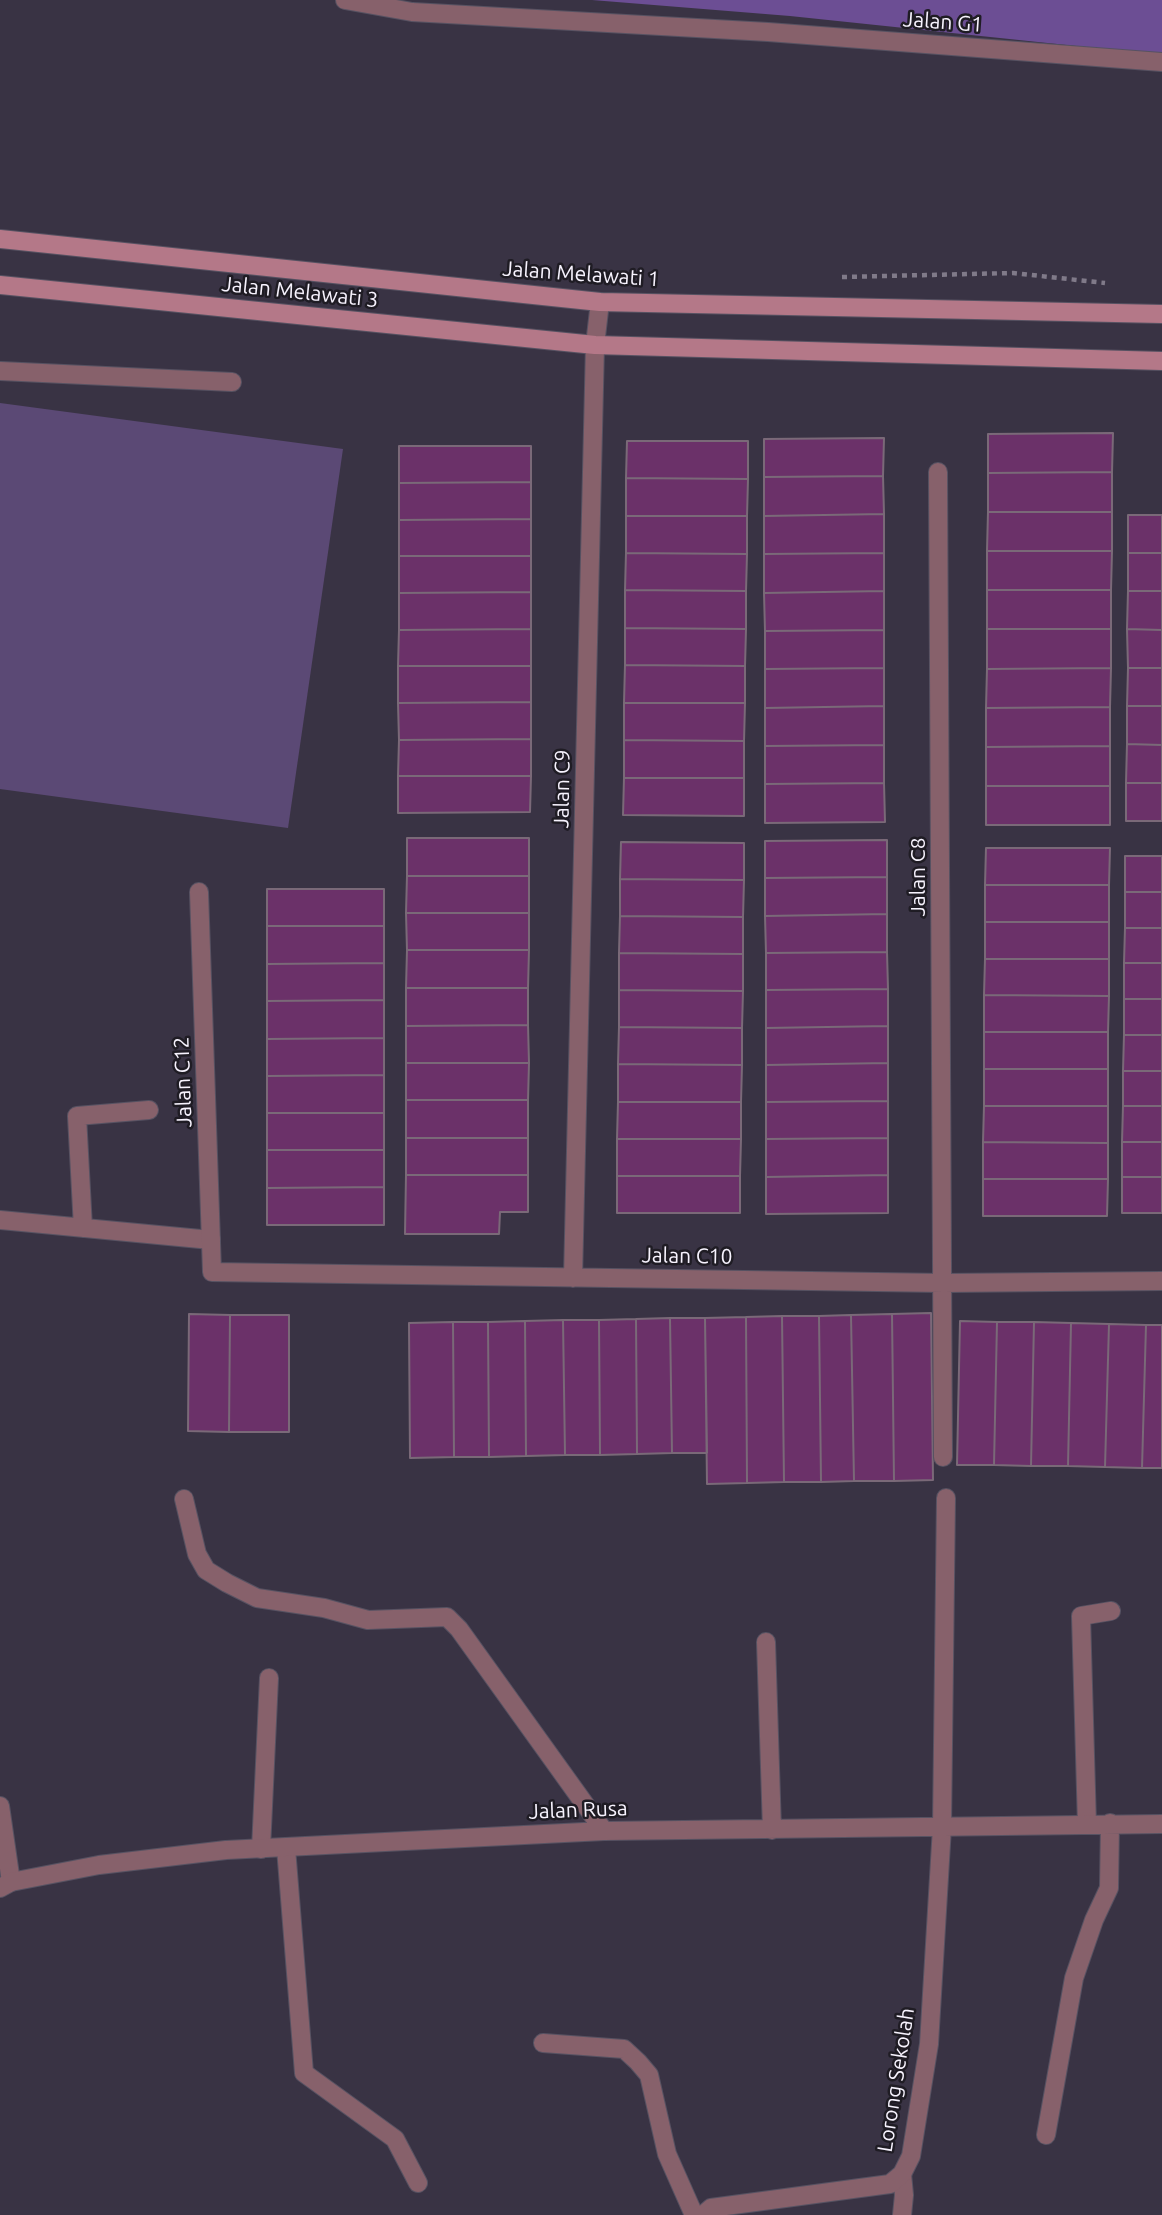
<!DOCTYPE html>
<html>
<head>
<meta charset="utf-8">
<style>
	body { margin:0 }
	canvas { display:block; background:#393344 }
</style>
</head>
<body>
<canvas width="1162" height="2215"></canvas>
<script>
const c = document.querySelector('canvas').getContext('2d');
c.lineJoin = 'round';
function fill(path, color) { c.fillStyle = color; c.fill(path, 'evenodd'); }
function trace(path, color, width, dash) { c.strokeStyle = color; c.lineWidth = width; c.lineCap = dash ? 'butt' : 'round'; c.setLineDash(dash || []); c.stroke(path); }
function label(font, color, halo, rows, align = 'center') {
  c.font = font + ' Ubuntu,sans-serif'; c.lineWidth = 5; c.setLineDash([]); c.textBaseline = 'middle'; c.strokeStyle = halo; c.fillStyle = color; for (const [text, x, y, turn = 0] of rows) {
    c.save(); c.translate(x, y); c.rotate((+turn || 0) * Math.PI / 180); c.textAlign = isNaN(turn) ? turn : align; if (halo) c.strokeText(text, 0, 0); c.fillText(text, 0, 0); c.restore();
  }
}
fill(new Path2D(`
	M0,403L343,449L288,828L0,789Z`), '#5b4975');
fill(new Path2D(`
	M592,0H1162V55L790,16Z`), '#6c4e94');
const building = new Path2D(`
	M1113,433L1112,472L988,473V434Z
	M884,438L883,476L764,477V439Z
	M627,441H748V479L626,478Z
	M399,446H531V482L399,483Z
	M1112,472V512H988V473Z
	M883,476L884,514L764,516V477Z
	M626,478L748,479L747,516H626Z
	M531,482V519L399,520V483Z
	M988,512H1112V551H987Z
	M884,514V553L764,554V516Z
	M1128,515H1162V553H1128Z
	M626,516H747V554L626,553Z
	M531,519V556H399V520Z
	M987,551H1112L1111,590H987Z
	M626,553L747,554L746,591L625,590Z
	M884,553V591L764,593V554Z
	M1128,553H1162V591H1128Z
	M399,556H531V592L399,593Z
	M625,590L746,591V629L625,628Z
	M987,590H1111V629H987Z
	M884,591V630L765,631L764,593Z
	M1128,591H1162V630L1127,629Z
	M531,592V629L399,630V593Z
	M625,628L746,629L745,666L625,665Z
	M531,629V666H398L399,630Z
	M987,629H1111V668L987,669Z
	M1127,629L1162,630V668H1128Z
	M884,630V668L765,669V631Z
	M625,665L745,666V703H624Z
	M398,666H531V702L398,703Z
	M884,668V706L765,708V669Z
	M1111,668L1110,707L986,708L987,669Z
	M1128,668H1162V706H1127Z
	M531,702V739L399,740L398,703Z
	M624,703H745L744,741L624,740Z
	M884,706V745L765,746V708Z
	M1127,706H1162V745L1127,744Z
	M1110,707V746L986,747V708Z
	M531,739V776H398L399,740Z
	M624,740L744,741V778H624Z
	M1127,744L1162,745V783H1126Z
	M884,745V783L765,784V746Z
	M1110,746V786H986V747Z
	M398,776H531L530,812L398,813Z
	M624,778H744V816L623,815Z
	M884,783L885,822L765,823V784Z
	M1126,783H1162V821H1126Z
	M986,786H1110V825H986Z
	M407,838H529V876H407Z
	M887,840V877L765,878V841Z
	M621,842L744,843V880L620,879Z
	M986,848H1110L1109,885H985Z
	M1125,856H1162V892H1125Z
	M407,876H529V913H406Z
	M887,877V914L765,916V878Z
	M620,879L744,880L743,917L620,916Z
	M985,885H1109V922H985Z
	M267,889H384V926H267Z
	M1125,892H1162V928H1125Z
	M406,913H529V950H407Z
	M887,914V952L766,953L765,916Z
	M620,916L743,917V954L619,953Z
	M985,922H1109V959H985Z
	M267,926H384V963L267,964Z
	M1125,928H1162V963H1124Z
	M407,950H529L528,988H406Z
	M887,952L888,989L766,990V953Z
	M619,953L743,954V991L619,990Z
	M985,959H1109V996L984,995Z
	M384,963V1000L267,1001V964Z
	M1124,963H1162V999H1124Z
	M406,988H528V1025L406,1026Z
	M888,989V1026L766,1028V990Z
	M619,990L743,991L742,1028L619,1027Z
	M984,995L1109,996L1108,1032H984Z
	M1124,999H1162V1035H1124Z
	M384,1000V1038L267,1039V1001Z
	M528,1025L529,1063H406V1026Z
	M888,1026V1063L766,1065V1028Z
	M619,1027L742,1028V1065L618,1064Z
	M984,1032H1108V1069H984Z
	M1124,1035H1162V1071H1123Z
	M384,1038V1075L267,1076V1039Z
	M406,1063H529L528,1100H406Z
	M888,1063V1101L766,1102V1065Z
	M618,1064L742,1065L741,1102H618Z
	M984,1069H1108V1106H984Z
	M1123,1071H1162V1106H1123Z
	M384,1075V1113H267V1076Z
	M406,1100H528V1138H406Z
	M888,1101V1138L766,1139V1102Z
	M618,1102H741V1139H617Z
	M984,1106H1108V1143L983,1142Z
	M1123,1106H1162V1142H1122Z
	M267,1113H384V1150H267Z
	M406,1138H528V1175H406Z
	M888,1138V1175L766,1177V1139Z
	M617,1139H741L740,1176H617Z
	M983,1142L1108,1143V1179H983Z
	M1122,1142H1162V1177H1122Z
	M267,1150H384V1187L267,1188Z
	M406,1175H528V1212H500L499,1234H405Z
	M888,1175V1213L766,1214V1177Z
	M617,1176H740V1213H617Z
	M1122,1177H1162V1213H1122Z
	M983,1179H1108L1107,1216H983Z
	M384,1187V1225H267V1188Z
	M931,1313L933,1480L894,1481L892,1314Z
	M189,1314L230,1315L229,1432L188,1431Z
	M892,1314L894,1481H854L851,1315Z
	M230,1315H289V1432H229Z
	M851,1315L854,1481L821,1482L819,1316Z
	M782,1316L784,1482L747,1483L746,1317Z
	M782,1316H819L821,1482H784Z
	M746,1317L747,1483L707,1484L705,1318Z
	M670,1318L672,1453L637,1454L636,1319Z
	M670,1318H705L707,1453H672Z
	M636,1319L637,1454L600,1455L599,1320Z
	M563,1320L565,1455L526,1456L525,1321Z
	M563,1320H599L600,1455H565Z
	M525,1321L526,1456L489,1457L488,1322Z
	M960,1321L997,1322L994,1465H957Z
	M453,1322H488L489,1457H454Z
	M453,1322L454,1457L410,1458L409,1323Z
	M997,1322H1034L1031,1466L994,1465Z
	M1034,1322L1071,1323L1068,1466H1031Z
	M1071,1323L1109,1324L1105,1467L1068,1466Z
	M1109,1324L1146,1325L1142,1468L1105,1467Z
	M1146,1325H1162V1468H1142Z`);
fill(building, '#6b3169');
trace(building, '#7a6978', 2);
const lane = new Path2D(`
	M0,371L232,382
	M0,1220L211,1240
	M83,1228L77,1116L149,1110
	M0,1806L11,1882
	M1087,1825L1081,1616L1111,1611
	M286,1848L304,2073L395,2139L418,2183
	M261,1849L269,1678
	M902,2215L904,2195L902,2174`);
const street = new Path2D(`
	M345,0L412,12L768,32L1162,62
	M938,472L943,1457
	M199,892L212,1272L943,1283L1162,1281
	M573,1278L595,345L600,302
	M184,1499L197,1554L206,1570L227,1583L257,1598L324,1608L368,1620L447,1617L459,1629L604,1831
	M766,1642L772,1830
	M0,1888L11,1882L99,1865L226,1850L604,1831L1162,1824
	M543,2043L624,2049L638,2062L649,2075L667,2154L694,2215
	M1046,2135L1074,1978L1094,1920L1109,1888L1110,1823
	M703,2215L711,2208L890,2184L902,2174L911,2156L929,2044L942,1827L946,1498`);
const secondary = new Path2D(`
	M0,239L600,302L1162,314
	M0,285L595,345L1162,361`);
trace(lane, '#575262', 20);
trace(street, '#575262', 20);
trace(secondary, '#575262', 20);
trace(new Path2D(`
	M842,277L1013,273L1105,283`), '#807a89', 4.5, [5, 5]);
trace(lane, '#87616b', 18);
trace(street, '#87616b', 18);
trace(secondary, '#b47888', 18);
label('21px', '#f7f3fe', '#1f1c24', [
	["Jalan G1",943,22,4],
	["Jalan Melawati 1",581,274,4],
	["Jalan Melawati 3",300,292,6],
	["Jalan C9",562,789,-89],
	["Jalan C8",918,877,-90],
	["Jalan C12",183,1082,-92],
	["Jalan C10",687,1256,1],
	["Jalan Rusa",578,1810,-2],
	["Lorong Sekolah",896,2080,-81]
]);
</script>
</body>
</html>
